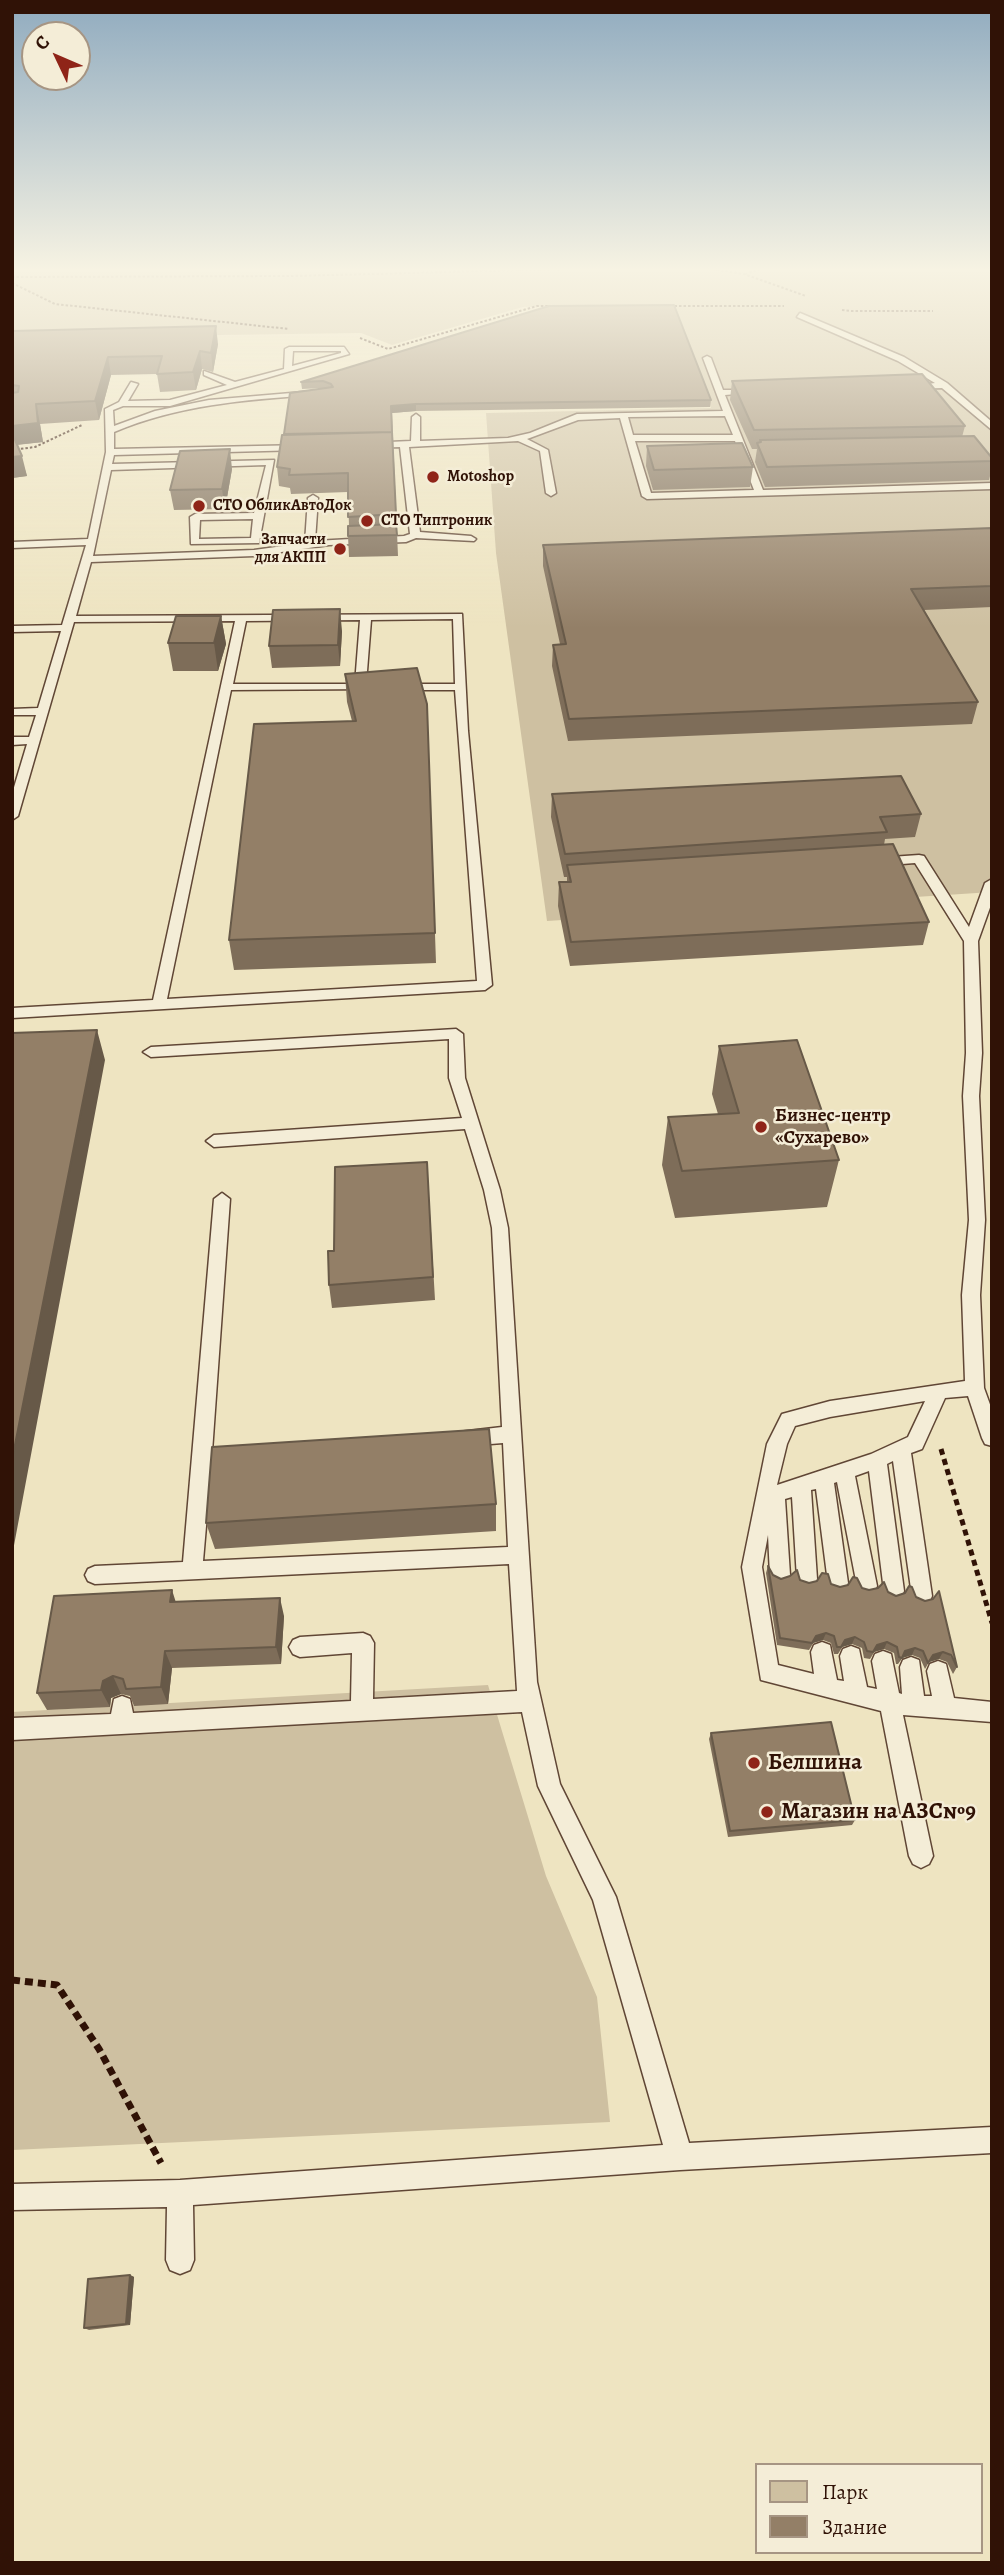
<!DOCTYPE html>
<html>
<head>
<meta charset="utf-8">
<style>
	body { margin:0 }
	#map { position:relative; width:1004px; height:2575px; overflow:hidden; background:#eee4c1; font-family:Alegreya,serif }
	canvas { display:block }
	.frame { position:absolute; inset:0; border:14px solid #301206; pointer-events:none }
	.legend { position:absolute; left:755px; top:2463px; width:228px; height:91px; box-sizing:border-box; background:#f4edd7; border:2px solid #a69583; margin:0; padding:9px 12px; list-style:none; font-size:21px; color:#301206 }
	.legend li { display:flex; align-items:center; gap:14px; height:35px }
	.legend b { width:35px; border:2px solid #a69583 }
	.north { position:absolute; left:21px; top:21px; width:70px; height:70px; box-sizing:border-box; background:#f4edd7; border:2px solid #a69583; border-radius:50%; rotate:314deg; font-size:19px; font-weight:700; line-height:28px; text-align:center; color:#301206 }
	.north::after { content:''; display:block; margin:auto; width:24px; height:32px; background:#8f2418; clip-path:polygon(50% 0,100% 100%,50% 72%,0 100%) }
</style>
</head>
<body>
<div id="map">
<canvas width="1004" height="2575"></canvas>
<div class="frame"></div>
<ul class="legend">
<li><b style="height:19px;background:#cec0a1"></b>Парк</li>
<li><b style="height:19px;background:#937f67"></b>Здание</li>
</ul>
<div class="north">С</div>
</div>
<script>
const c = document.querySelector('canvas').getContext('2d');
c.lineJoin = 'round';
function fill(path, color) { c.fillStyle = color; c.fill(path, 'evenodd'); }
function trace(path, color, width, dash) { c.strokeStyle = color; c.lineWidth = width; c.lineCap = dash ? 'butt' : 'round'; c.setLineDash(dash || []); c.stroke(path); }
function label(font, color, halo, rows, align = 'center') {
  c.font = font + ' Alegreya,serif'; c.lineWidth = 5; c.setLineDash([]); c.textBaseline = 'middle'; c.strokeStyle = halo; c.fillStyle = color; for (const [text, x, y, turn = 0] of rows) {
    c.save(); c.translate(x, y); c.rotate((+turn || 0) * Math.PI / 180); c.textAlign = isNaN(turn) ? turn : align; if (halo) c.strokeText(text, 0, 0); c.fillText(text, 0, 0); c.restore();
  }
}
fill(new Path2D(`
	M12,268H992V892L547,921L496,553L486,413L711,408L667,305L523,307L392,345L361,333L12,338Z
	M488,1685L546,1876L597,1997L610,2122L12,2150V1712Z`), '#cec0a1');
const service = new Path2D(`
	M800,313L904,357L947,383L992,422V430L942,388L909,389L905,387L935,383L898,361L797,317Z
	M289,347H344L349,354L170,406H123L113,410L114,426L155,411L209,400L315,391L312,395C244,400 178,405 114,432V449L305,445V449L302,450L114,455L112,464L274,460L259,543L191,544L190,517L195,514L254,513L266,465L111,470L93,556L254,550L305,543L308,498L313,495L318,498L315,541L404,536L410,534L400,447L369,448L366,447V443L411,441L412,417L416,414L420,417V441L508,438L530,433L577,414L723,411L703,358L707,356L711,358L723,390H755L759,392L725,395L763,490L992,483V489L647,499L642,496L620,418L578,420L527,439L548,450L556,493L551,496L546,493L540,451L518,441L409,447L420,532L471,536L476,539L474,541L416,538L406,542L329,545L254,556L91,562L76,616L462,614L468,731L492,985L485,990L12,1018V1008L153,1000L235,621L74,622L18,816L12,820V794L27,744L12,745V737H29L36,715H12V709L38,708L61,631L12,632V626L62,625L86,545L12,548V542L88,539L106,452L105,409L119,402L131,382L138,384L128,401L170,400L227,385L204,375V371L235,382L284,369L285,349ZM293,351H341V353L292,366ZM725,416L733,435H633L628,417ZM635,441H735L754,490L651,493ZM253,519L251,538L199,539L200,520ZM453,619L455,684H401L395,687L401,690H455L477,981L167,999L231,690L374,689V685L366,684L371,620ZM360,620L355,684H233L246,621Z
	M919,855L924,856L969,927L985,883L992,879V902L978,941L982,1053L979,1096L985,1220L980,1295L984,1388L992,1410V1446L985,1444L982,1438L968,1396L945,1398L922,1449L911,1453L932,1596L929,1603L922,1605L915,1603L912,1596L893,1461L887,1464L904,1591L901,1598L894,1600L887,1598L884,1591L869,1471L855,1476L877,1586L874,1593L867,1595L860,1593L857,1586L837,1482L834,1483L848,1583L845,1590L838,1592L831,1590L828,1583L816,1489L811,1490L817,1579L814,1586L807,1588L800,1586L797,1579L792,1497L785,1499L790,1575L787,1581L780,1584L773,1581L770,1575L768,1535L762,1567L778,1665L814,1674L811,1652L814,1645L822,1642L830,1645L837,1680L844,1681L840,1656L843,1649L851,1646L859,1649L867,1687L877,1689L872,1661L875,1654L883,1651L891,1654L899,1693L902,1694L900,1667L903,1660L911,1657L919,1660L924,1696H932L927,1671L930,1664L938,1661L946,1664L954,1698L992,1702V1722L903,1715L933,1856L929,1864L921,1868L913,1864L909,1856L881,1711L761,1680L742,1567L767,1444L782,1414L830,1401L965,1381L962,1295L969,1220L963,1096L966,1053L964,941L915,863L876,866L869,862L876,858ZM925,1401L908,1437L871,1454L777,1485L787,1444L795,1426L830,1417Z
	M456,1029L463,1034L465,1078L500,1190L508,1228L537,1682L560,1784L616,1897L689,2143L992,2127V2153L680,2170L193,2205L194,2260L190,2270L180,2274L170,2270L166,2260L167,2207L12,2210V2184L180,2180L663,2145L593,1900L538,1786L522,1712L12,1740V1718L111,1714L114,1699L122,1696L130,1699L133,1713L351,1701L352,1653L300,1657L293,1654L289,1647L293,1640L300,1637L363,1633L370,1636L374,1643L373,1699L517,1691L509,1564L95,1584L88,1581L85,1575L88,1569L95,1566L183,1562L214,1199L222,1193L230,1199L212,1452L233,1450L240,1452L243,1458L240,1464L211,1468L203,1561L508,1547L503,1443L466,1446L459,1444L456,1438L459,1432L502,1427L492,1228L484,1190L465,1129L214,1147L206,1141L214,1135L462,1118L449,1078V1039L151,1057L143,1052L151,1047Z`);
trace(service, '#604635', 3);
trace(new Path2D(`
	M703,268L744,274L806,296
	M745,274L759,270
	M12,277L290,276L606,268
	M12,283L55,304L289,329
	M670,306H784
	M842,310L851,311
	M851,311H933
	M360,338L388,349L537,306H560
	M12,450L35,447L82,425`), '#301206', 2, [2.5, 2]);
trace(new Path2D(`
	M941,1449L992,1623`), '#301206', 5, [6, 4.5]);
trace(new Path2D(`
	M12,1980L57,1985L99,2049L161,2163`), '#301206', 7, [8, 5]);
fill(service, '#f4edd7');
fill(new Path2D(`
	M549,306L711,400L710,407L416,411L392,413L398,556L349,557L348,536L349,526L348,492L291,494L290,488L279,486L277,467L284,434L325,388L302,389L301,382Z
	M12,331L218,344L213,372L202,369L196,390L160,392L157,374L111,375L99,420L40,424L43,442L17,445L27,476L12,478Z
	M732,381L965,426L962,437L992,458V468L989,480L765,487L755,462L757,449H752L730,400Z
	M647,446L753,467L750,487L653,490L646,466Z
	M232,469L225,509L174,510L170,490Z
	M992,528V607L924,610L978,702L972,724L568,741L552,666L553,645L560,644L543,566V545Z
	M221,616L226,644L218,671H173L168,643Z
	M342,631L340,666L272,668L269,646Z
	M345,674L427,704L436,963L234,970L229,940L352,721L347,702Z
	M552,794L921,814L915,837L885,839L884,845L929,922L923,945L570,966L558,906L559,882H567V877H564L551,817Z
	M719,1046L839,1160L827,1207L675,1218L662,1165L668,1117L718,1114L712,1094Z
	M427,1162L435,1300L332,1308L329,1285L334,1251Z
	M496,1504V1531L215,1549L206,1523Z
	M768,1566L773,1575L781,1579L800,1580L809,1583L831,1584L840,1587L862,1588L869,1590L888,1592L896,1596L916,1597L957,1667L953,1674L947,1662L939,1659L929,1662L925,1669L920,1658L912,1655L902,1658L898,1664H896L894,1653L884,1649L874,1652L870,1659L864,1658L862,1648L852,1644L842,1647L838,1654H834L831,1643L823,1640L813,1643L809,1650L777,1645L766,1573Z
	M176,1602L284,1616L281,1664L172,1668L168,1704L134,1706L130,1696L121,1694L111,1698L110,1707L47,1710L37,1693Z
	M711,1733L855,1820L852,1825L728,1837L709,1739Z
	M130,2275L134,2277L130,2325L89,2330L84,2328Z`), '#7e6d59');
fill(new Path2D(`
	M216,326L218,344L213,372L211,353Z
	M200,351L202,369L196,390L193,372Z
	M108,357L111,375L99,420L95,401Z
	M36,404L40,424L43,442L14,445L12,438V426Z
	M416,404V411L392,413L391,406Z
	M230,449L232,469L225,509L222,489Z
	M22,456L27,476L12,478V457Z
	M340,609L342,631L340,666L338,645Z
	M221,616L226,644L218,671L214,643Z
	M97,1030L105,1060L12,1556V1460Z
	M172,1590L178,1609L170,1602Z
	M280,1598L284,1616L281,1664L276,1647Z
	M826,1633L823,1640L813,1643L809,1650L816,1636Z
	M855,1637L852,1644L842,1647L838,1654L845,1640Z
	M887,1642L884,1649L874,1652L870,1659L877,1645Z
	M915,1648L912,1655L902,1658L898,1664L905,1651Z
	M165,1651L172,1668L168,1704L161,1687Z
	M943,1652L939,1659L929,1662L933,1655Z
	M113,1676L121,1694L111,1698L110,1707L101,1690L103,1681Z
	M130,2275L134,2277L130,2325L126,2324Z`), '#675948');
const building = new Path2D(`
	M674,305L711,400L416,404L391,406L392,432L284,434L290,393L333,387L331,384L323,381L301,382L549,306Z
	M216,326L211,353L200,351L193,372L157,374L162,356L108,357L95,401L36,404L38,423L12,426V393L18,392L19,386L12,385V331Z
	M922,374L965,426L754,430L732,381Z
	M392,432L396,514L348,517V473L289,475L290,469L277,467L282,435Z
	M12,433L22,456L12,457Z
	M974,436L992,458V461L767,467L757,443L761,442L760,440Z
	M742,443L753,467L654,470L647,446Z
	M230,449L222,489L170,490L180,451Z
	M396,524L397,535L348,536V526Z
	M992,528V586L911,589L978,702L569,719L553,645L566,644L543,545Z
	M340,609L338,645L269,646L273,610Z
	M176,616H221L214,643H168Z
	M417,668L427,704L435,933L229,940L254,724L356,721L345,674Z
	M901,776L921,814L880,817L887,832L565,854L552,794Z
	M893,844L929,922L571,942L559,882H571L567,865Z
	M97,1030L12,1460V1033Z
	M797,1040L839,1160L682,1171L668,1117L739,1113L719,1046Z
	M427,1162L433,1277L329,1285L328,1251H334L335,1167Z
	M489,1429L496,1504L206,1523L212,1447Z
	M768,1566L773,1575L781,1579L790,1576L797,1570L800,1580L809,1583L817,1581L822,1573L828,1574L831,1584L840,1587L848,1585L853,1577L857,1578L862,1588L869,1590L878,1588L884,1582L888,1592L896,1596L905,1593L909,1586L912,1587L916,1597L925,1601L933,1599L939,1591L957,1667L951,1655L943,1652L933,1655L928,1663L923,1651L915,1648L905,1651L902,1658L899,1657L897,1647L887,1642L877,1645L873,1652L867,1651L864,1642L855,1637L845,1640L841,1647H837L834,1636L826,1633L816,1636L812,1643L780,1638Z
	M172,1590L170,1602L280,1598L276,1647L165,1651L161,1687L126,1689L123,1679L113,1676L103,1681L101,1690L37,1693L54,1596Z
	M831,1722L855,1820L730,1831L711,1733Z
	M130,2275L126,2324L84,2328L88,2279Z`);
fill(building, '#937f67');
trace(building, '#675948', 2);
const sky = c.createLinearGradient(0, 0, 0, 628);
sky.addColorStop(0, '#90abbf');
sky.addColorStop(0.43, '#f7f3e3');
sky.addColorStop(1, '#f7f3e300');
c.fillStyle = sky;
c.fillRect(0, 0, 1004, 628);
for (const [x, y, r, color] of [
	[433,477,7,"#8f2418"],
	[199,506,7,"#8f2418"],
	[367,521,7,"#8f2418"],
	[340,549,7,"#8f2418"],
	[761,1127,7,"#8f2418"],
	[754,1763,7,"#8f2418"],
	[767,1812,7,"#8f2418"]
]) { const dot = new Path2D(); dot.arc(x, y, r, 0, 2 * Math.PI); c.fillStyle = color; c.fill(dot); trace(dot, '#f4edd7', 2.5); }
label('bold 16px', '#301206', '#f4edd7', [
	["Motoshop",447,477],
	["СТО ОбликАвтоДок",213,506],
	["СТО Типтроник",381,521],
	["Запчасти",326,540,"right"],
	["для АКПП",326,558,"right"]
], 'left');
label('bold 19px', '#301206', '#f4edd7', [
	["Бизнес-центр",775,1116],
	["«Сухарево»",775,1138]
], 'left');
label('bold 23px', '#301206', '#f4edd7', [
	["Белшина",768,1763],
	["Магазин на АЗС№9",781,1812]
], 'left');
</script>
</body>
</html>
